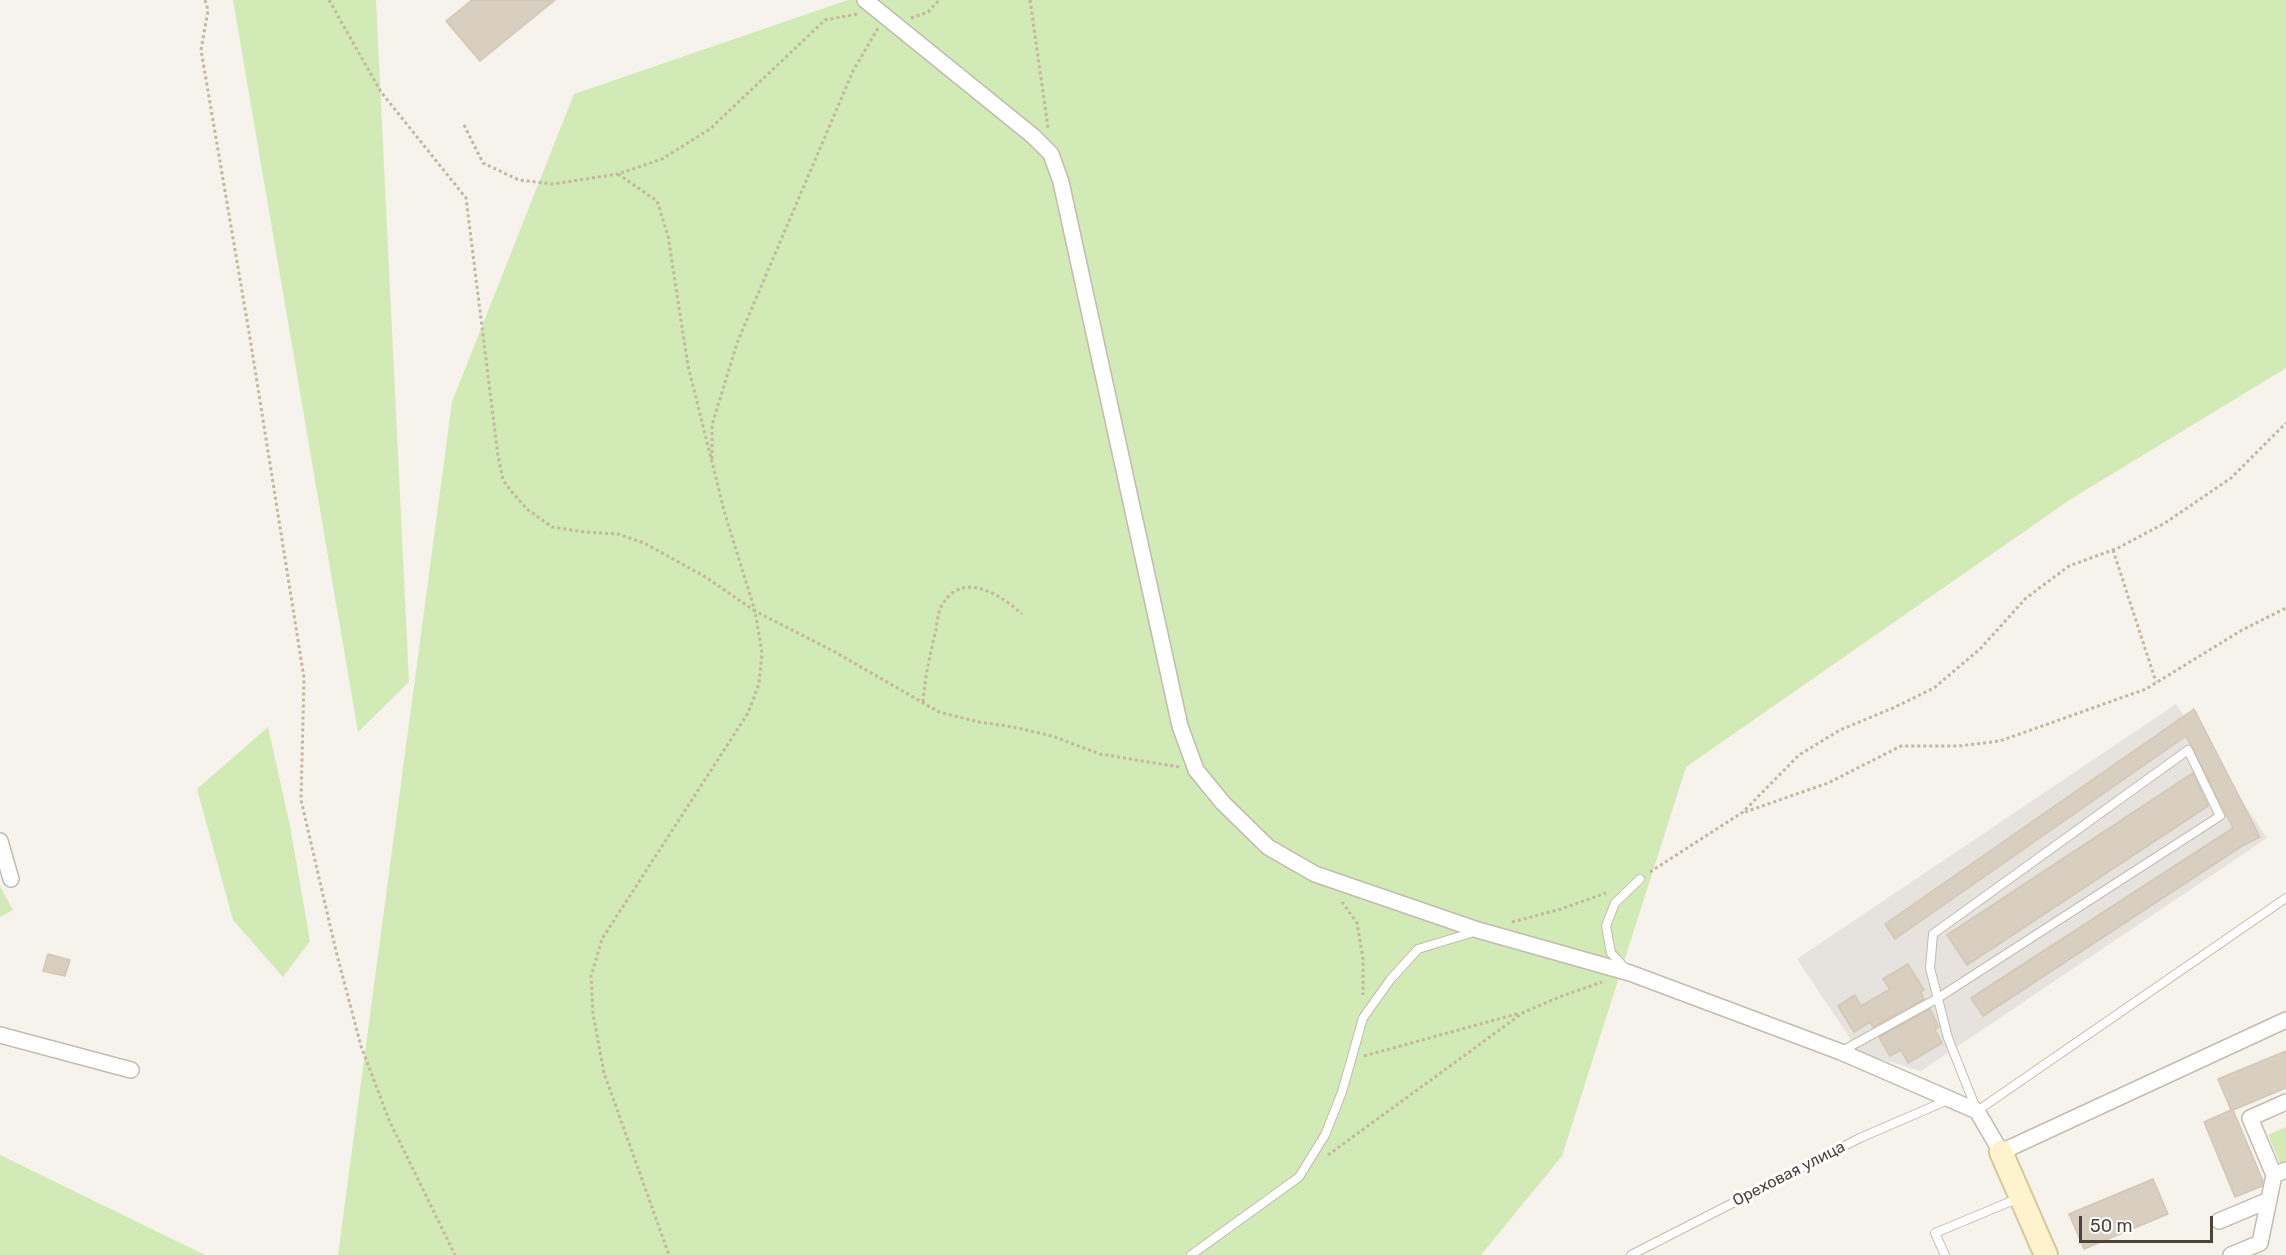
<!DOCTYPE html>
<html>
<head>
<meta charset="utf-8">
<style>
	body { margin:0 }
	#map { position:relative; width:2286px; height:1255px; overflow:hidden; background:#f6f3ec; font-family:Rubik,sans-serif }
	canvas { display:block }
	.scale { position:absolute; left:2079px; top:1216px; width:134px; height:27px; box-sizing:border-box; border:3px solid #4b4439; border-top:0; padding-left:8px; font-size:18px; line-height:21px; white-space:nowrap; color:#4b4439; -webkit-text-stroke:4px #fff; paint-order:stroke }
</style>
</head>
<body>
<div id="map">
<canvas width="2286" height="1255"></canvas>
<div class="scale">50 m</div>
</div>
<script>
const c = document.querySelector('canvas').getContext('2d');
c.lineJoin = 'round';
function fill(path, color) { c.fillStyle = color; c.fill(path, 'evenodd'); }
function trace(path, color, width, dash) { c.strokeStyle = color; c.lineWidth = width; c.lineCap = dash ? 'butt' : 'round'; c.setLineDash(dash || []); c.stroke(path); }
function label(font, color, halo, rows, align = 'center') {
  c.font = font + ' Rubik,sans-serif'; c.lineWidth = 6; c.setLineDash([]); c.textBaseline = 'middle'; c.strokeStyle = halo; c.fillStyle = color; for (const [text, x, y, turn = 0] of rows) {
    c.save(); c.translate(x, y); c.rotate((+turn || 0) * Math.PI / 180); c.textAlign = isNaN(turn) ? turn : align; if (halo) c.strokeText(text, 0, 0); c.fillText(text, 0, 0); c.restore();
  }
}
fill(new Path2D(`
	M2176,704L2267,838L1921,1071L1860,1053L1797,959Z`), '#e6e2dd');
fill(new Path2D(`
	M233,0H376L409,682L358,732Z
	M848,0H2286V368L2071,499L1686,767L1562,1156L1481,1255H338L452,402L574,94Z
	M268,727L290,826L310,941L283,977L233,920L197,789Z
	M0,886L13,910L0,917Z
	M2286,1127V1166L2282,1168L2268,1135Z
	M0,1155L205,1255H0Z`), '#d2eab5');
const building = new Path2D(`
	M472,0H555L480,61L446,21Z
	M2194,709L2260,837L2242,846L1983,1016L1971,998L2233,828L2186,736L1895,939L1885,924Z
	M2193,773L2208,806L1967,965L1947,935Z
	M48,954L70,960L65,976L43,971Z
	M1908,964L1924,990L1921,992L1924,999L1873,1027L1870,1022L1854,1032L1838,1006L1855,995L1861,1006L1890,989L1883,979Z
	M1930,1009L1939,1027L1935,1030L1942,1043L1908,1063L1901,1050L1890,1056L1879,1037Z
	M2286,1051V1088L2233,1110L2263,1181L2262,1186L2235,1197L2204,1122L2231,1110L2218,1079Z
	M2153,1179L2168,1214L2084,1249L2069,1214Z`);
fill(building, '#d8cfc1');
trace(building, '#d3c7b4', 1.5);
const lane = new Path2D(`
	M1625,968L1611,953L1606,926L1615,903L1640,879
	M1842,1051L1938,998L2220,816L2188,750L1933,934L1930,968L1948,1038L1977,1111L2286,898
	M1191,1255L1299,1177L1325,1135L1342,1092L1363,1018L1390,980L1418,949L1474,932
	M1631,1255L1860,1138L1948,1100
	M1945,1255L1935,1233L2019,1198`);
const street = new Path2D(`
	M865,0L1033,136L1051,154L1061,182L1180,726L1196,770L1223,803L1268,847L1315,874L1478,930L1630,973L1841,1052L1977,1111L2001,1152L2286,1020
	M0,841L11,879
	M0,1035L131,1070
	M2274,1175L2250,1118L2286,1102
	M2219,1221L2269,1200
	M2231,1255L2260,1243L2274,1175L2286,1170`);
const secondary = new Path2D(`
	M2001,1152L2046,1255`);
trace(lane, '#c2bbae', 10);
trace(street, '#c2bbae', 18);
trace(secondary, '#d6c79b', 26);
trace(new Path2D(`
	M205,0L208,10L201,50L250,338L304,678L301,800L336,951L361,1046L389,1120L455,1255
	M329,0L381,92L466,198L498,456L503,480L511,491L527,509L552,527L584,532L618,534L644,543L704,576L755,611L762,653L759,684L748,713L602,939L591,976L593,1014L604,1073L669,1255
	M1030,0L1048,128
	M857,14L825,20L710,129L662,159L618,174L657,201L668,236L688,366L725,514L755,611L835,652L939,712L979,722L1013,727L1052,736L1100,754L1179,767
	M911,18L928,12L939,0
	M464,125L483,163L519,180L553,184L618,174
	M712,459V425L737,343L853,71L878,28
	M2113,550L2156,682
	M923,702C925,677 930,654 936,630C937,623 938,613 941,607C961,569 1000,594 1022,614
	M1745,812L1828,783L1901,746H1959L2000,741L2146,689L2242,630L2286,608
	M1650,872L1743,812L1799,755L1840,730L1893,708L1934,688L1981,648L2026,598L2069,566L2118,548L2165,523L2231,478L2286,423
	M1342,902L1357,923L1363,959V995
	M1512,922L1561,909L1606,893
	M1364,1056L1520,1013
	M1328,1155L1524,1012L1562,996L1602,982`), '#c4b79f', 3, [3, 3]);
trace(lane, '#fff', 8);
trace(street, '#fff', 15);
trace(secondary, '#fff3cd', 22);
label('16px', '#4b4439', '#fff', [
	["Ореховая улица",1789,1174,-27]
]);
</script>
</body>
</html>
